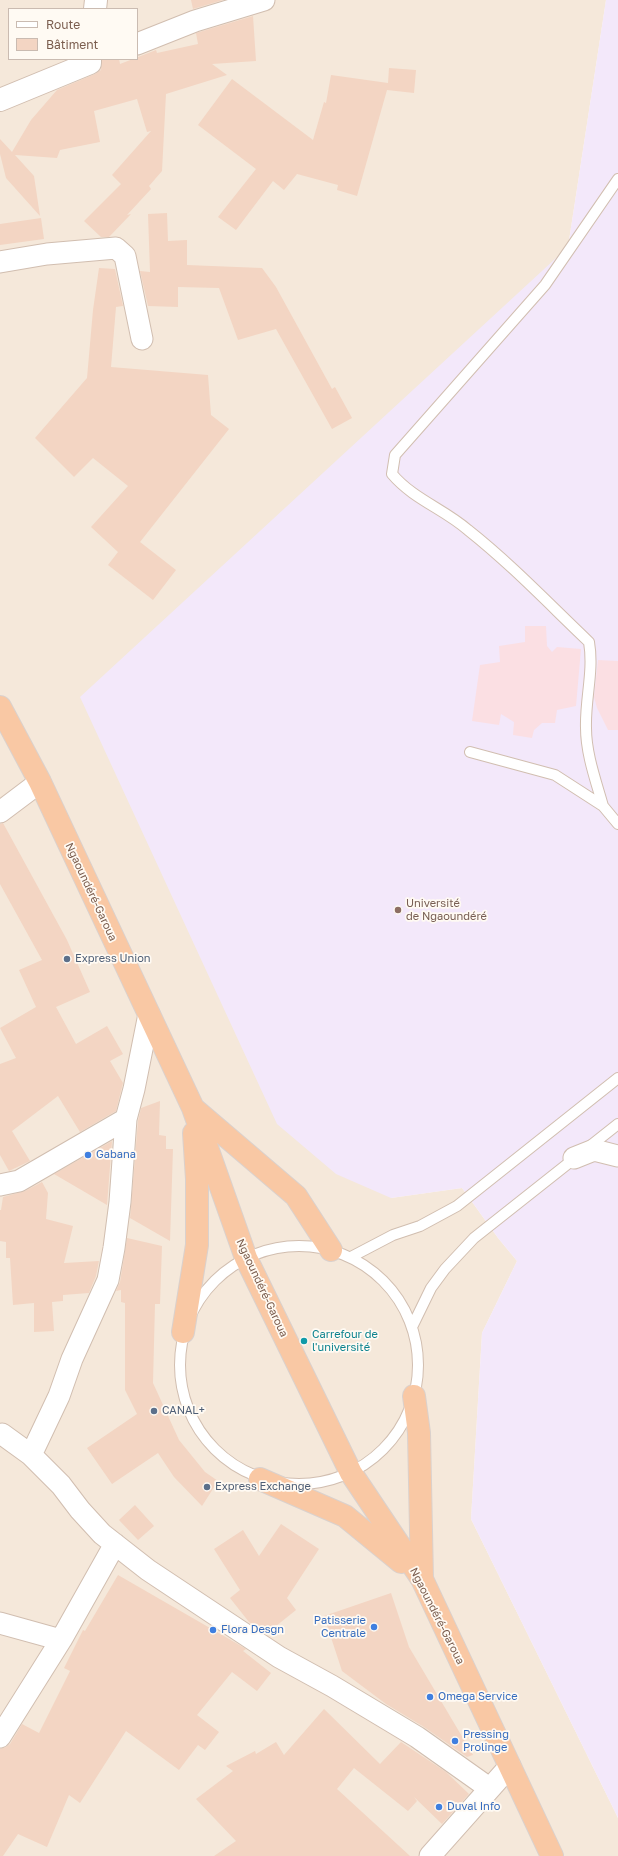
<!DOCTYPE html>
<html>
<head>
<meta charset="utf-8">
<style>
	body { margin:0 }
	#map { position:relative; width:618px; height:1856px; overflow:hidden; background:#fdf6ec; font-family:"Golos Text",sans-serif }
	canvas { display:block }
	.legend { position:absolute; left:8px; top:8px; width:130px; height:52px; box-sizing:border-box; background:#fffaf3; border:1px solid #cabbb1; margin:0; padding:5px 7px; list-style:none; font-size:12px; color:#7a5c4d }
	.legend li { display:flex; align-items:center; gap:8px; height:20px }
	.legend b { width:20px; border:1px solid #cabbb1 }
</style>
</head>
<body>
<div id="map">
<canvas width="618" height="1856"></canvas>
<ul class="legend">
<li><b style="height:5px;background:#fff"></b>Route</li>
<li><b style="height:11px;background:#f3d5c3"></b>Bâtiment</li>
</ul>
</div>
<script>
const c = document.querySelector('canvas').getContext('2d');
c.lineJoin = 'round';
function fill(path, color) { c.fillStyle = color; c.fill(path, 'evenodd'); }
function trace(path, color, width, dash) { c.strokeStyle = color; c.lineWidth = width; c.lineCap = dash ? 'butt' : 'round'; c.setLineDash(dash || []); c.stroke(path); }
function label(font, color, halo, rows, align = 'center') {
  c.font = font + ' "Golos Text",sans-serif'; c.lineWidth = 3.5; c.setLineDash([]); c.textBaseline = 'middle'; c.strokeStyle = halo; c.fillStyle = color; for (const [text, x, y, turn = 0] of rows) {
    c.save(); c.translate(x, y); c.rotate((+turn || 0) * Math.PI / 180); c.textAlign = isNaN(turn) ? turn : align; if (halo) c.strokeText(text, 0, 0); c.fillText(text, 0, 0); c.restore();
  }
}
fill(new Path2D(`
	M0,0H606L568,247L391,1198L462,1188L498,1238L517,1261L482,1333L471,1519L618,1818V1856H0ZM9,9H137V59H9Z`), '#f5e8da');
fill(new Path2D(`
	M606,0H618V1818L471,1519L482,1333L517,1261L498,1238L462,1188L391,1198L336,1174L277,1124L80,697L568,247Z`), '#f3e8fa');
fill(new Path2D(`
	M525,626H546L547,646L552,652L557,647L581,649L576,706L557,710L555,723H542L534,730L532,738L513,735L514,722L501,714L499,725L472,721L480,665L500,662L499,646L525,642Z
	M598,660L618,661V730H608L597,708L594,697Z`), '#fbdfe3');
fill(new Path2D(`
	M191,0H223L193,9Z
	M253,16L256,61L212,64L227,75L166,94L162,171L149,186L151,189L127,215L131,214L109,237H101L84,221L121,184L112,175L151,131L147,132L137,99L94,111L100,142L60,150L57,158L15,155L34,176L40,216L6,178L0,154V139L12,152L31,120L57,90L95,74L101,70L102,59H119L120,64L156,50L157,53L198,44L196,33Z
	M389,68L416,70L414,93L387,90L357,196L337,190L338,185L297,174L284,190L273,181L236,230L218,217L256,169L198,125L232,79L313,140L324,102L326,103L331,75L388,83Z
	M167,213L168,241L187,240V265L262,268L276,287L332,389L335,387L352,418L332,429L276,329L238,340L219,288L178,287V307L148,306L140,271L150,272L148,214Z
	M41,218L44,239L0,245V224Z
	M99,268L115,269L123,306L116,307L111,367L208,375L211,415L229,429L140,542L176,570L153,600L108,565L118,552L91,527L128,486L93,458L74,477L35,438L87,378L93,310Z
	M3,823L67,940L90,992L56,1007L76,1044L107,1026L123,1054L110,1061L123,1083L116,1111L80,1132L58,1096L12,1131L30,1161L9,1171L0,1155V1064L16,1058L0,1028L36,1007L19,970L42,960L0,884V824Z
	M160,1101L159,1135L166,1136V1149H173L170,1241L130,1218L138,1121L141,1108Z
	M112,1141L107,1205L54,1174Z
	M42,1182L48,1193L46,1219L73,1226L64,1263L99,1261L96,1276L89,1293L63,1295V1301L52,1302L54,1331L34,1332V1303L13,1305L10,1258H6V1242L0,1241V1210H1L3,1197L25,1191Z
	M127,1238L162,1246L160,1304H155L153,1383L179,1440L205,1472L218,1481L202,1506L174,1477L158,1453L112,1484L87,1448L137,1414L125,1390V1303L121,1302V1290L116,1291L120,1282Z
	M135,1505L154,1526L138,1540L119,1520Z
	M281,1524L319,1549L287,1598L296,1610L266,1634L249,1622L230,1598L240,1590L214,1549L243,1530L259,1556Z
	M118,1575L236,1643L246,1649L243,1651L271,1673L257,1691L232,1672L197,1715L219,1732L205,1750L198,1745L179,1770L126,1731L80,1803L69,1795L47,1847L18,1834L3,1856H0V1749L6,1747L10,1744L22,1724L39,1733L70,1671L64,1668L83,1630L85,1631Z
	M391,1593L409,1647L473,1755L467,1757L424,1727L386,1704L342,1671L324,1616Z
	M324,1709L380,1764L401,1742L446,1772L469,1794L442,1824L414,1797L417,1801L408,1811L354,1768L337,1789L410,1856H214L236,1841L196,1799L233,1771L226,1766L255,1751L256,1754L276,1742L284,1755Z`), '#f3d5c3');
const service = new Path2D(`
	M470,752L555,775L603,806L618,824
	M603,806C596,781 586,754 586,728C585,699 594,671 589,642C549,604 511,564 468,530C444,509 413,499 392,474L395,455L545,285L618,179
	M180 1365a119 119 0 1 1 238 0a119 119 0 1 1-238 0Z
	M351,1257L393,1235L420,1226L457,1206L618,1078
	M412,1327L431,1288L445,1269L474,1238L618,1124`);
const minor = new Path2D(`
	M137,44L195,21L264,0
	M0,262L47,254L116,248L125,256L142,339
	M0,812L40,782
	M574,1158L594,1150L618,1156
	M0,1185L19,1181L126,1119
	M2,1434L31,1455L61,1485L80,1510L102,1534L148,1570L279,1657L332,1686L417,1737L489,1788
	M31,1455L59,1396L72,1359L108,1280L114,1248L120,1202L126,1119L134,1089L149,1014
	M0,1623L61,1640
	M0,1737L61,1640L115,1544
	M430,1856L510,1766`);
const tertiary = new Path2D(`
	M95,9L96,0
	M0,100L90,63V59`);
const trunk = new Path2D(`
	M0,707L40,782L193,1108L246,1258L351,1473L422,1579L552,1856
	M193,1108L296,1196L331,1250
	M183,1332L197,1245V1179L194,1133
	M414,1396L419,1433L422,1579
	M260,1479L345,1516L401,1562`);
trace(service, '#d1beb0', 12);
trace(minor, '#d1beb0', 23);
trace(tertiary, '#d1beb0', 24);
trace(trunk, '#dad1cd', 24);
trace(service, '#fff', 10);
trace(minor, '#fff', 21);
trace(tertiary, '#fff', 22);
trace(trunk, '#f9c8a4', 22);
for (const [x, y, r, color] of [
	[398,910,4,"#8d6e63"],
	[67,959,4,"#5c6f8a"],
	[88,1155,4,"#3f7fe0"],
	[304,1341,4,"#0f9aa8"],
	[154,1411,4,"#5c6f8a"],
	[207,1487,4,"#5c6f8a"],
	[374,1627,4,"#3f7fe0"],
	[213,1630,4,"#3f7fe0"],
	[430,1697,4,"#3f7fe0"],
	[455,1741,4,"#3f7fe0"],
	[439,1807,4,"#3f7fe0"]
]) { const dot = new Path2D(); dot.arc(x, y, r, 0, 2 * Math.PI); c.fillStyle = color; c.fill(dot); trace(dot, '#fffaf3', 1.5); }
label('11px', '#7a5c4d', '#fffaf3', [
	["Ngaoundéré-Garoua",91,892,65],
	["Ngaoundéré-Garoua",262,1288,65],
	["Ngaoundéré-Garoua",437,1616,63]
]);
label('11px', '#785e54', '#fffaf3', [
	["Université",406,904],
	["de Ngaoundéré",406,917]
], 'left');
label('11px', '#4e5e75', '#fffaf3', [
	["Express Union",75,959],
	["CANAL+",162,1411],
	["Express Exchange",215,1487]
], 'left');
label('11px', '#366cbe', '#fffaf3', [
	["Gabana",96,1155],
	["Patisserie",366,1621,"right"],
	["Centrale",366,1634,"right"],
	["Flora Desgn",221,1630],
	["Omega Service",438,1697],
	["Pressing",463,1735],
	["Prolinge",463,1748],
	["Duval Info",447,1807]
], 'left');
label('11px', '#0d838f', '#fffaf3', [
	["Carrefour de",312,1335],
	["l'université",312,1348]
], 'left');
</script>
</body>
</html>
